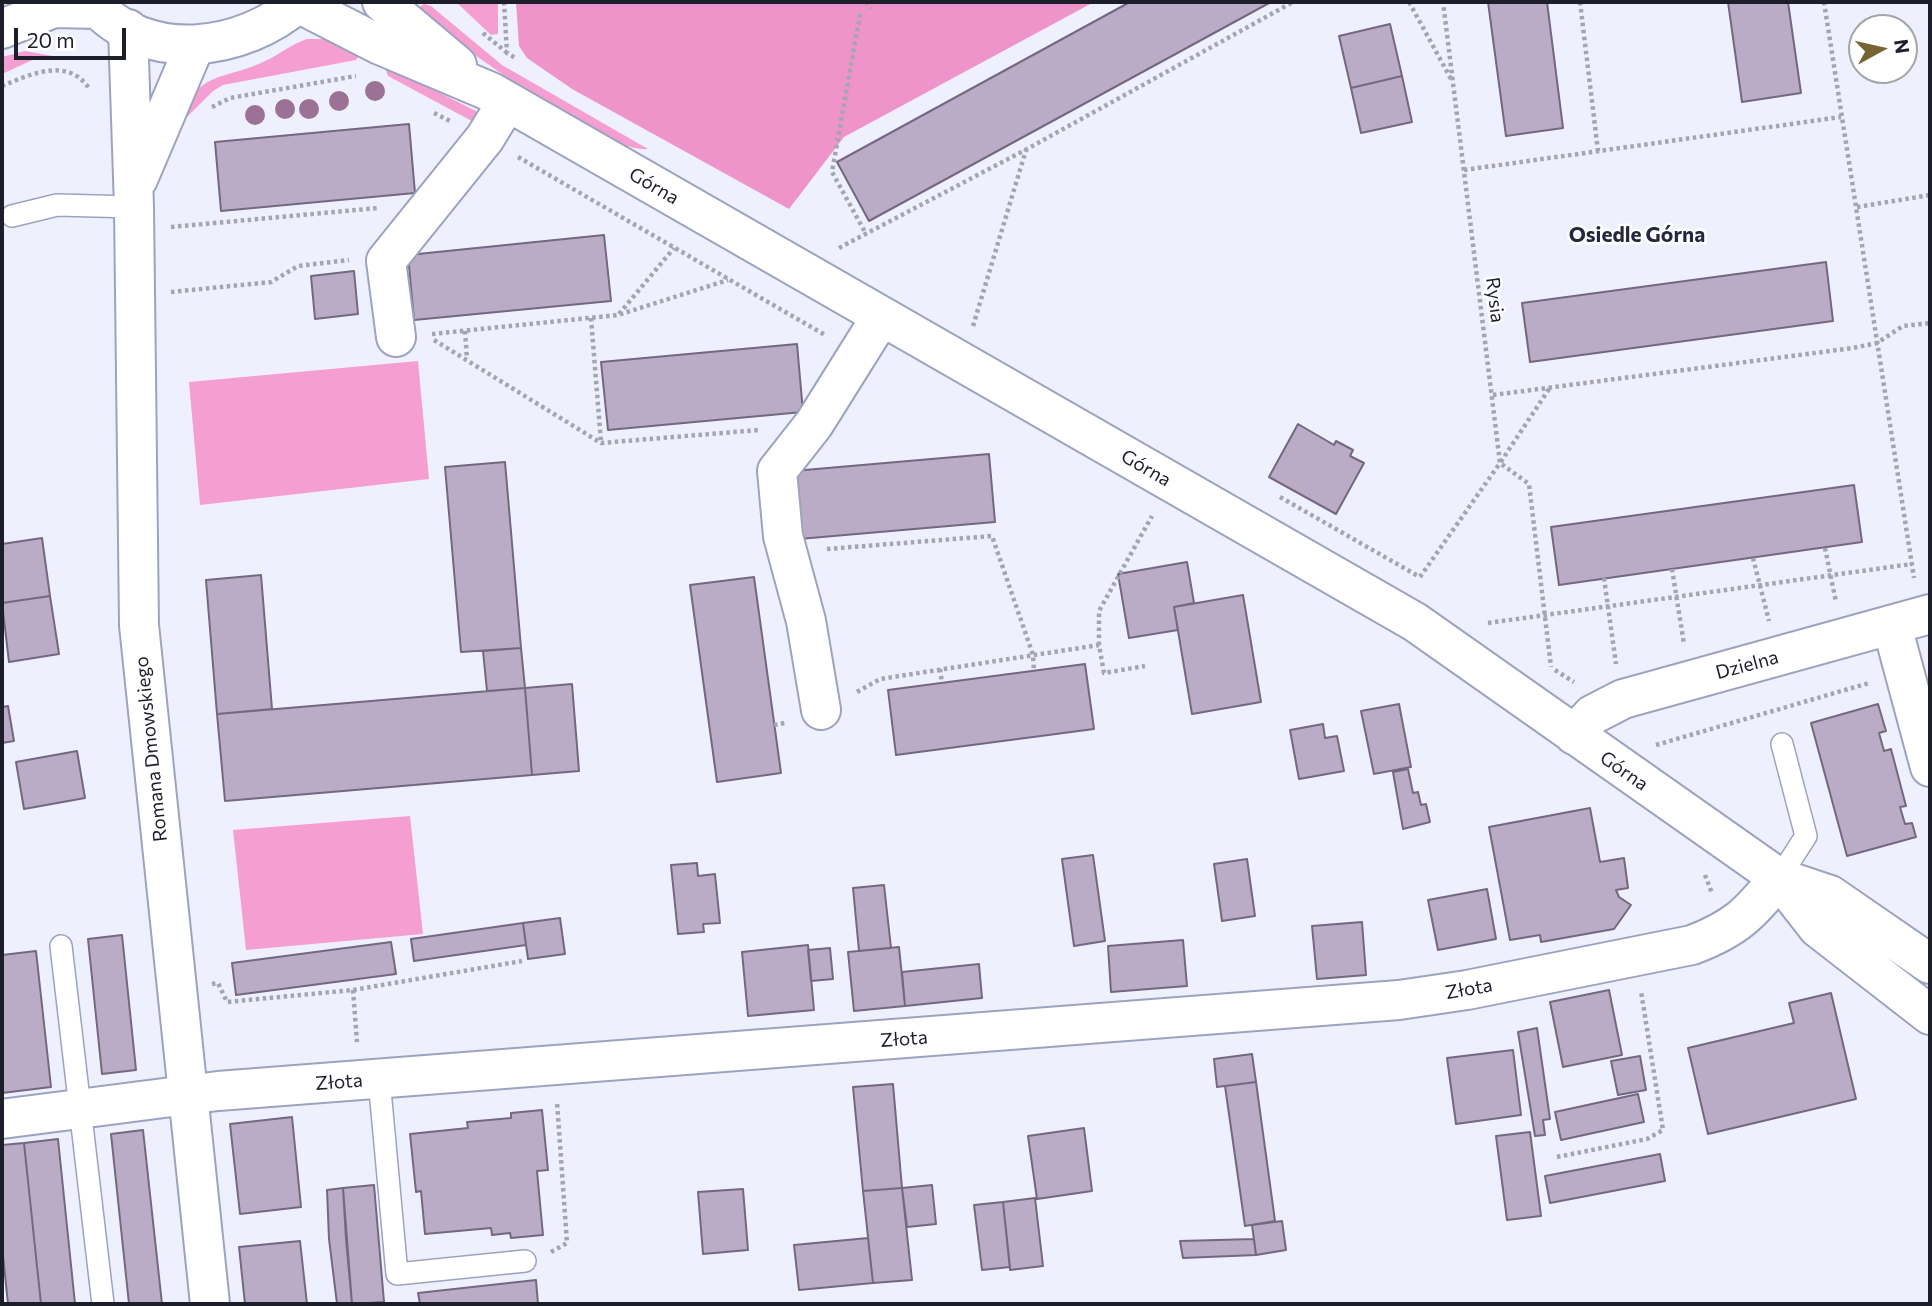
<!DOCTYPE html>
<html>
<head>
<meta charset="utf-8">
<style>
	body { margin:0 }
	#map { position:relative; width:1932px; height:1306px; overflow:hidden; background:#eef1fd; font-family:Commissioner,sans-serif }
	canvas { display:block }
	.frame { position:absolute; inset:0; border:4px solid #1c1e29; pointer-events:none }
	.north { position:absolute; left:1848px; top:14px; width:70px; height:70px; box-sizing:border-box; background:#fff; border:2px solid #a4a5a9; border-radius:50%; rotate:82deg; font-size:19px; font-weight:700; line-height:28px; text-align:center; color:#1c1e29 }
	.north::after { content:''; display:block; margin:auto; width:24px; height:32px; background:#776433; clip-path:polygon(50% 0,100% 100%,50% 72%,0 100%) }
	.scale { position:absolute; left:14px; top:28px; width:112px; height:32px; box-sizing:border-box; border:4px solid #1c1e29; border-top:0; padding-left:9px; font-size:21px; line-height:24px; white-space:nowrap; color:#1c1e29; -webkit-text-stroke:5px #fff; paint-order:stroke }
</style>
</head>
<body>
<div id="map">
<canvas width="1932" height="1306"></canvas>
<div class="frame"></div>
<div class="north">N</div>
<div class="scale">20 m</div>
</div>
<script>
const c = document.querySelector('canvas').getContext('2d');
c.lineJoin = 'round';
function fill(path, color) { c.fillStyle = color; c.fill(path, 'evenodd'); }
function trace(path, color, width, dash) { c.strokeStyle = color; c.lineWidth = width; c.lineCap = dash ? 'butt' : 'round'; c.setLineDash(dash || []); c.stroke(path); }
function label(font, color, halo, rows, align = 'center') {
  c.font = font + ' Commissioner,sans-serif'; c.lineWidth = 5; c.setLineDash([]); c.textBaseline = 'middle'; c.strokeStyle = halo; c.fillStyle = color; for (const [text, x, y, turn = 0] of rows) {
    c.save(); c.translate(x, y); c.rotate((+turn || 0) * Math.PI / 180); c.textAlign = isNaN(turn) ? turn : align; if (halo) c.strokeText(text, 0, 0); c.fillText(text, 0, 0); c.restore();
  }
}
fill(new Path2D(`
	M456,2H498V34L491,35Z
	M424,4L431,6L502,65L648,149C604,154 455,41 415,10Z
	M307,39H326L362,52L356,60L223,85L213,91L181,123C196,70 222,81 263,62C279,55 291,44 307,39Z
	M25,51L64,58L39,57L2,74V57Z
	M384,65L476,111L481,126L388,76Z
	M418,361L429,479L200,505L189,382Z
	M410,816L423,934L246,950L233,830Z`), '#f59ed2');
fill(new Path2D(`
	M516,2H1094L844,137L789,209L572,89L527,58L519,46Z`), '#ee94ca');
const building = new Path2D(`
	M1130,2H1271L869,221L837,162Z
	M1488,2H1547L1563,128L1506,136Z
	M1728,2H1788L1801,93L1742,102Z
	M1390,24L1402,76L1351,88L1339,36Z
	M1402,76L1412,122L1361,133L1351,88Z
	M409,124L415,193L221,211L215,142Z
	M604,235L611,301L414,320L408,255Z
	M1826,262L1833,321L1530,362L1522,303Z
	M354,271L358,314L315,319L311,276Z
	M797,344L803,412L608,430L601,362Z
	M1298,424L1334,445L1336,441L1353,450L1350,456L1364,463L1336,514L1269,477Z
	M989,454L995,522L799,539L793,471Z
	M505,462L521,648L461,652L445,467Z
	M1854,485L1862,542L1559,585L1551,527Z
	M42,538L50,596L2,603V544Z
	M1187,562L1194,603L1174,607L1178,630L1129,638L1118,574Z
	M261,575L272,709L217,714L206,580Z
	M754,577L781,773L717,782L690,585Z
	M1243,595L1261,702L1192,714L1174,607Z
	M50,596L59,654L9,662L2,603Z
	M521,648L525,688L487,691L483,651Z
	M1085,664L1094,729L896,755L888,690Z
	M572,684L579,771L532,775L525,688Z
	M525,688L532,775L225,801L217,714Z
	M1399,704L1411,767L1374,774L1361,711Z
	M1878,704L1886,731L1879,733L1884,751L1891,749L1906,806L1900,807L1905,824L1912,823L1916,837L1847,856L1811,723Z
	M8,706L14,741L2,743V707Z
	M1323,724L1325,738L1337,736L1344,771L1299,779L1290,730Z
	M77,751L85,798L24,809L16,762Z
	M1408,769L1413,793L1418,792L1421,805L1426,804L1430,822L1403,829L1393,772Z
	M1590,808L1600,862L1624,858L1628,888L1616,890L1619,897L1631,905L1614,929L1541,942L1540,935L1510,940L1489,827Z
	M1093,855L1105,941L1074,946L1062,859Z
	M1247,859L1255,916L1222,921L1214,864Z
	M697,863L698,876L715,874L720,923L703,924L704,932L678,934L671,865Z
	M884,885L891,948L859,951L853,888Z
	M1487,889L1496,939L1438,950L1428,900Z
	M560,918L565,954L528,959L523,923Z
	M1362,922L1366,975L1317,979L1312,926Z
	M523,923L526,945L414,961L411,939Z
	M122,935L136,1070L102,1074L88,939Z
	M1183,940L1187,986L1111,992L1108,946Z
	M391,942L396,974L236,995L232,963Z
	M808,945L814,1010L748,1016L742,952Z
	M899,947L905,1006L854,1011L848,952Z
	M830,948L833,979L811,981L808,950Z
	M36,951L51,1087L2,1093V955Z
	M979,964L982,998L905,1006L902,972Z
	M1609,990L1622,1055L1563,1067L1550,1002Z
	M1831,993L1856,1099L1708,1134L1688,1048L1794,1023L1789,1003Z
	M1537,1028L1550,1119L1543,1120L1545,1135L1535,1136L1518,1032Z
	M1513,1050L1521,1115L1456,1124L1447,1058Z
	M1252,1054L1256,1082L1217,1087L1214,1059Z
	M1640,1056L1646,1090L1618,1095L1611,1061Z
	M1256,1082L1275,1221L1245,1226L1225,1086Z
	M893,1084L902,1188L863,1191L853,1087Z
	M1638,1094L1644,1122L1561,1140L1555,1112Z
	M542,1110L548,1170L537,1171L543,1235L511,1238L510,1233L492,1235L491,1228L425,1234L421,1191L416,1192L410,1134L468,1128L467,1122L511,1118V1113Z
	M292,1117L301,1207L240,1214L230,1124Z
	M1084,1128L1092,1191L1037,1199L1028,1136Z
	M143,1130L162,1304H129L111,1134Z
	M1530,1132L1541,1216L1507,1220L1496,1136Z
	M58,1139L75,1304H41L24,1143Z
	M24,1143L41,1304H8L2,1246V1145Z
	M1660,1154L1665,1181L1550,1203L1545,1176Z
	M374,1185L384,1302L352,1304L343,1188Z
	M932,1185L936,1224L907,1227L902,1188Z
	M343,1188L346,1239L352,1304H337L329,1239L327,1190Z
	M902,1188L912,1280L873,1283L863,1191Z
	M743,1189L748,1250L703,1254L698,1192Z
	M1035,1198L1043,1266L1010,1270L1003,1202Z
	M1003,1202L1010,1267L982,1270L974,1205Z
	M1282,1221L1286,1250L1256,1255L1252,1225Z
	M868,1238L873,1283L799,1290L794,1245Z
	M1254,1239L1256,1255L1183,1258L1180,1241Z
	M300,1241L307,1304H245L239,1247Z
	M536,1280L538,1304H420L418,1293Z`);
fill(building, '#baacc7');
trace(building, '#746780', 2);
const service = new Path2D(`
	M12,216L57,205L134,207
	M1779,878L1806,836L1782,744
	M61,946L103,1304
	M379,1079L397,1274L525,1261`);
const minor = new Path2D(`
	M382,2L457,65
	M298,3L380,45L491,92L1415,622L1779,878L1830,895L1930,964
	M128,29L134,207L139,625L210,1304
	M138,179L195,45
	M396,337L386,261L485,138L507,102
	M1892,626L1930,767
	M821,710L806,621L783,536L777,471L814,424L881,317
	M1574,735L1592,715L1623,699L1930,614
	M1779,878L1818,928L1930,1015
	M2,1119L218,1091L1399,1000L1467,990L1692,945C1737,928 1749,914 1779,878`);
const tertiary = new Path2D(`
	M92,2C145,65 243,52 299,2
	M2,29L54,8L98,9`);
trace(service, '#9ca3bf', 24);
trace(minor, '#9ca3bf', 42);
trace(tertiary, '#9ca3bf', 42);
trace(new Path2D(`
	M504,2L507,53L517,59
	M866,2L870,9
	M1409,2L1451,79
	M1580,2L1598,151
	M1824,2L1914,578
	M860,14L832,172L866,234
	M483,33L506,52
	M2,86C31,74 69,56 90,90
	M212,107L230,98L356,76
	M434,113L452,122
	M518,157L825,335
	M1464,170L1841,117
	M1857,207L1930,195
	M171,227L378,208
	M839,248L1027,149L1293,2
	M171,292L271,282L298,266L349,260
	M619,314L674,248
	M591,318L601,442
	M973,326L1026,150
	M465,331L467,359
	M432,334L618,315L728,280
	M434,340L601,443L759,430
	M1549,389L1500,463L1529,484L1551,667
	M1493,395L1853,348L1877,343L1903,326L1930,323
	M1280,497L1418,576
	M1825,548L1836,602
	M827,549L992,536L1033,655L1034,671
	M1753,558L1769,621
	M1672,569L1684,644
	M1420,577L1500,463L1443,2
	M1604,578L1616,664
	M1488,623L1912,564
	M1099,645V611L1152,516
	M940,669L942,683
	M1555,670L1574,682
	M857,692L880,679L1099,645L1104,673L1145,666
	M774,725L785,723
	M1656,745L1869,683
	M1705,875L1712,893
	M212,984L218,983L227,1002L353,990L522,961
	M353,990L357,1042
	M1557,1157L1647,1139L1663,1130L1641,991
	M551,1252L567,1243L557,1102`), '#a3a5b1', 4.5, [3.5, 3.5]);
trace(service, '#fff', 21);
trace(minor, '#fff', 38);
trace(tertiary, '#fff', 38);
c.fillStyle = '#9c7196';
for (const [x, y] of [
	[375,91],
	[339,101],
	[285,109],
	[309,109],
	[255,115]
]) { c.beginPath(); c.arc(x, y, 10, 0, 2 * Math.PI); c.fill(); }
label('19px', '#1c1e29', '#fff', [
	["Górna",654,186,30],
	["Rysia",1495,300,83],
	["Górna",1146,468,30],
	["Dzielna",1747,665,-15],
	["Romana Dmowskiego",151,749,-96],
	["Górna",1624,771,35],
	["Złota",1469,989,-10],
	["Złota",904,1039,-4],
	["Złota",339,1082,-4]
]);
label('bold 21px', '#23283e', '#fff', [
	["Osiedle Górna",1637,235]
]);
</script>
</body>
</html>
